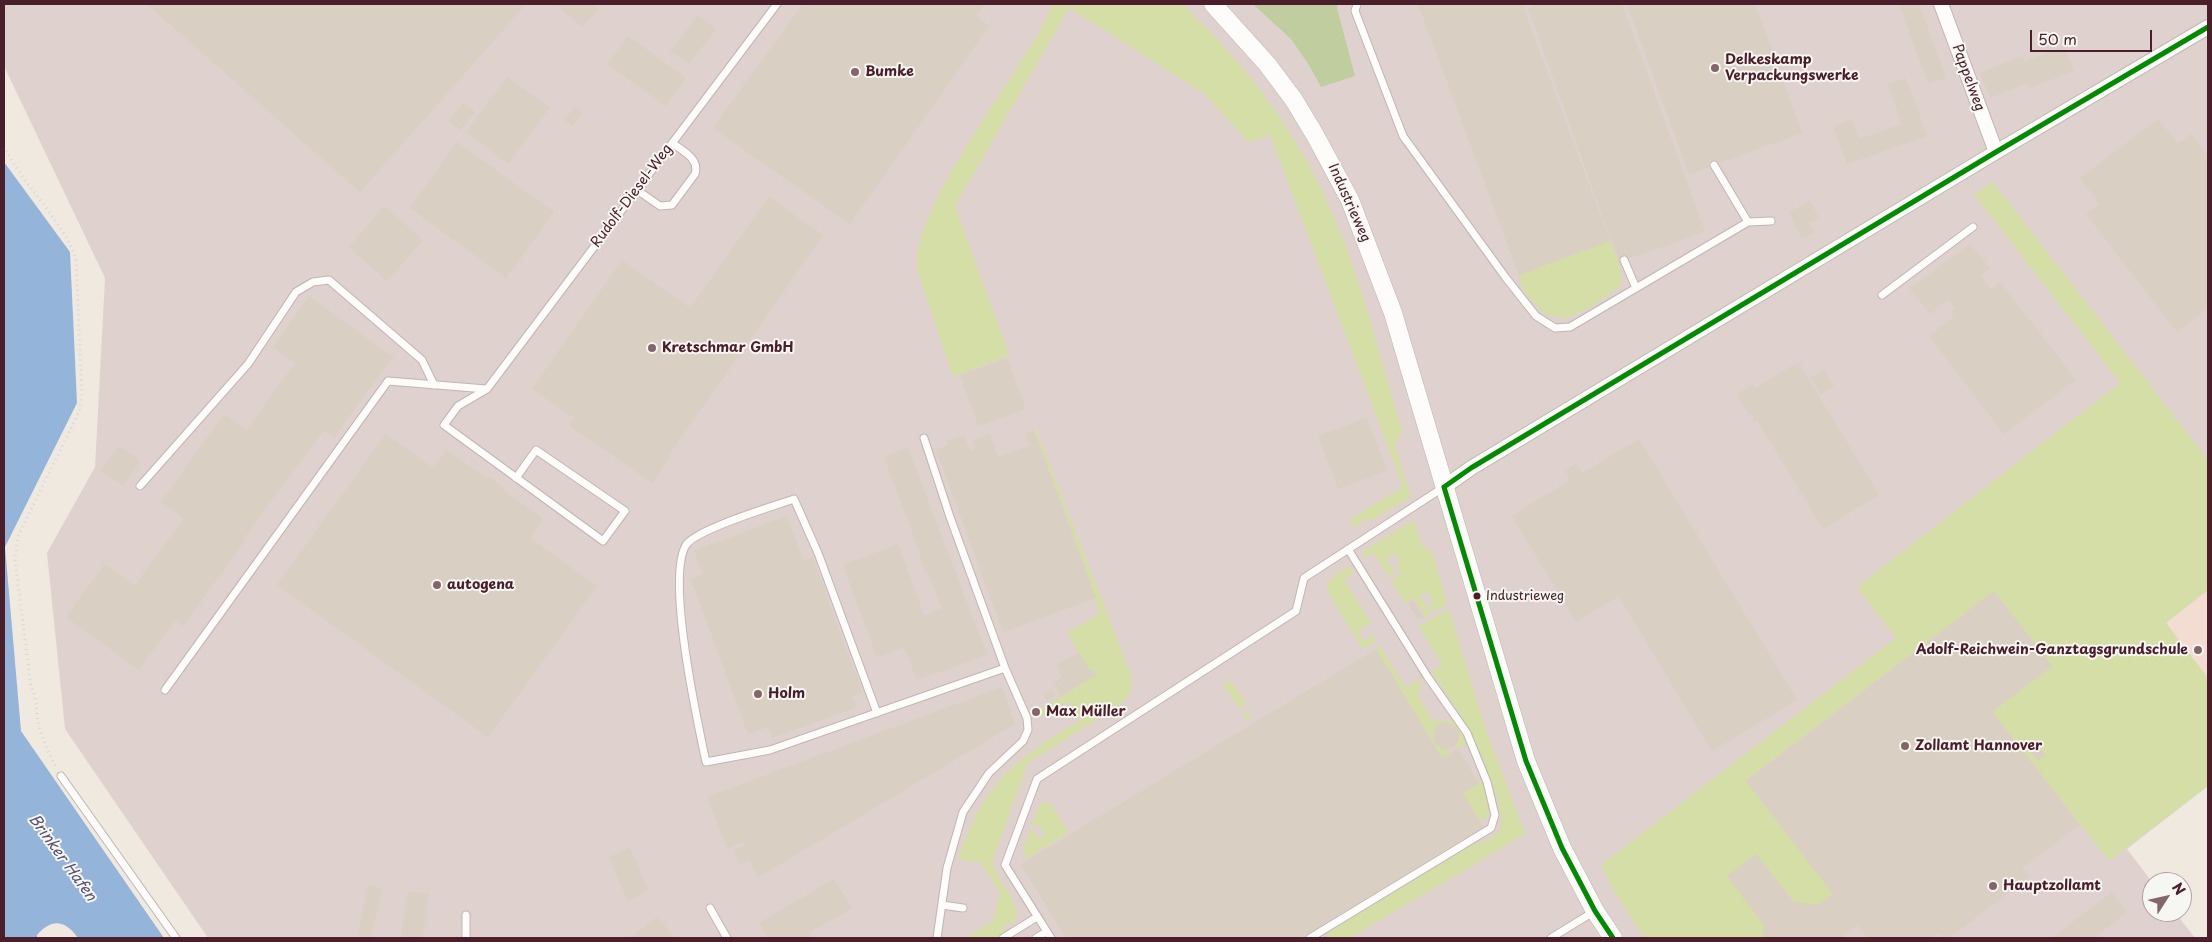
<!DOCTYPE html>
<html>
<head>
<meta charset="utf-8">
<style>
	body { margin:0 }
	#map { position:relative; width:2212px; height:942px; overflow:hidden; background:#efe9e0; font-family:"Playpen Sans",sans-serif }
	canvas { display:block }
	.frame { position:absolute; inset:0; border:5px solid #4a1f2b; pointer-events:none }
	.north { position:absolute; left:2142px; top:872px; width:50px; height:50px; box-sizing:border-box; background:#f6f6f2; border:1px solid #b1a0a2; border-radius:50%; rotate:55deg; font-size:14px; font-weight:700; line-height:20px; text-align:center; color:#4a1f2b }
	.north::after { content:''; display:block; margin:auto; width:18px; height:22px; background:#84666a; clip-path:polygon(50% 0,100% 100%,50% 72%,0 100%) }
	.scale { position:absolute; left:2030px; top:30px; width:122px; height:22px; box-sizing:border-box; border:2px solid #4a1f2b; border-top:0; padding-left:6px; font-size:15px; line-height:18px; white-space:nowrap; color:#4a1f2b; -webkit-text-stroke:4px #f6f6f2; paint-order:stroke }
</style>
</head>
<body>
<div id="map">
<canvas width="2212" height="942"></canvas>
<div class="frame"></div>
<div class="north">N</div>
<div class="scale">50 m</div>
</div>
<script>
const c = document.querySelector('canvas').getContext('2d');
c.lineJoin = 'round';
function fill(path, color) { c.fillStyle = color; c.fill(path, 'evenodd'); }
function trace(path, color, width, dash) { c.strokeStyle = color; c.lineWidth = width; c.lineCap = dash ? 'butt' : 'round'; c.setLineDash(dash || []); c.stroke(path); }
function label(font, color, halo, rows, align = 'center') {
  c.font = font + ' "Playpen Sans",sans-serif'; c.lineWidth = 4; c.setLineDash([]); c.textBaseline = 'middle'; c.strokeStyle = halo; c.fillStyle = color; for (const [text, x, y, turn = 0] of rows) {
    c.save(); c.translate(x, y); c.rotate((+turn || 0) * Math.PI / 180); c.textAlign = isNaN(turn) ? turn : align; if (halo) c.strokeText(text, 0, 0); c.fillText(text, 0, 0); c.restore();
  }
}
fill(new Path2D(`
	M2208,590V678L2166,623Z`), '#f3dcd2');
fill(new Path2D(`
	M4,4H2208V590L2166,623L2208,678V786L2127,849L2152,882V912H2175L2195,938H208L65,729L47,553L95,467L105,278L4,66Z`), '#dfd2ce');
fill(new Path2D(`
	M1053,4H1182C1241,60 1291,123 1325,197C1360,272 1379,353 1402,431L1395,446L1411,497L1368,522L1366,519L1354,527L1349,520L1403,487L1270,135L1249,142L1202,92L1069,8L955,206L1009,355L953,377L917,269C910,215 1009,85 1038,34C1043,25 1048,14 1053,4Z
	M1993,182L2208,460V590L2166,623L2208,678V786L2109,861L1992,712L2052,666L1994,591L1746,780L1833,894L1818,905L1794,902L1756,854L1727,876L1764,925L1763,938H1644L1611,886L1601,865L1896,638L1857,587L2120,383L1974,194Z
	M1610,241L1619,262L1622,285L1594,305L1566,319L1545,314L1523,291L1519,275Z
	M1036,429L1131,675C1132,688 1131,695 1121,704L1028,763L993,859C993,882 1028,904 1013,926L1010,922L1003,927L1006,932L995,938H965L993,921L1000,893L981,862L958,860C982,785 1015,758 1081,720L1069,701L1042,717L1033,713L1096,675L1093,669L1090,671L1067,633L1099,614L1085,566L1034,430Z
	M1414,520L1421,544L1433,554L1447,604L1434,612L1429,604L1433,602L1427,592L1420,595L1432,614L1426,618L1414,598L1405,603L1391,581L1401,574L1397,567L1399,565L1397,563L1400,561L1396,553L1386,559L1395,573L1389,577L1374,553L1364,559L1363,551Z
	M1348,567L1351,568L1354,573L1344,579L1371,623L1358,631L1364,641L1373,635L1377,641L1363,650L1331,597L1333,595H1330C1321,580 1337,574 1348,567Z
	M1446,610H1449L1486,730L1525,834L1350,938H1327V933L1472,845C1481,842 1494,839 1499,831C1509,815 1479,751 1471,734C1460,712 1445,692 1432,672L1442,664L1419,627Z
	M1380,646L1405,687L1422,679L1418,696L1433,721L1452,720L1455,722L1467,743L1458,749L1456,745L1459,738L1457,728L1448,722C1429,722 1428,747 1447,749L1450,753L1442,758L1376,649Z
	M1231,681L1246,704L1240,708L1244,714L1250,711L1251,718L1247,720L1223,684Z
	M1482,781L1486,792L1489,816L1480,821L1463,793Z
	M1042,802L1051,804L1069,832L1027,858L1023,850L1031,827L1039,839L1045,835L1039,824L1034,827L1032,824L1040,804Z`), '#d5dea7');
fill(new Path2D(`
	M1253,4H1338L1337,8L1355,76L1321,87L1309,65L1291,39Z`), '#bfcd9f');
fill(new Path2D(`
	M4,162L70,252L77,403L5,547L21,731L164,938H78C65,920 52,918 37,935V938H4Z`), '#95b4da');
fill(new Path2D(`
	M147,4H526L360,192Z
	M556,4H593L599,9L582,27Z
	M803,4H984L976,16L989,26L850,224L713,128Z
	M1418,4H1522L1610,241L1519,275Z
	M1540,4H1622L1705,232L1619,262L1528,8Z
	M1627,4H1755L1802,133L1689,174Z
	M1899,4H1919L1946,78L1928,84Z
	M698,15L716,29L689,64L671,51Z
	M628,36L686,78L666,106L607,64Z
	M2064,46L2074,71L2030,88L2027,83L1990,98L1980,73L2022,56L2025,62Z
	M507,77L550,108L508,164L466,132Z
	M1906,78L1927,136L1847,164L1833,126L1852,119L1859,139L1902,124L1888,84Z
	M463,103L475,112L461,130L449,121Z
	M575,107L582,113L572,126L564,120Z
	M2158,119L2178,144L2191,134L2208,156V308L2177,332L2086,214L2100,204L2080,178Z
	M457,142L554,212L506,278L410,208Z
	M769,197L823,235L668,456L670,457L652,483L569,425L574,418L532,389L622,260L690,308Z
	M1810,201L1819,218L1808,223L1814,233L1802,239L1789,212Z
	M384,206L423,240L387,281L349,247Z
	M1970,244L1990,269L1980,276L1991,289L2000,282L2076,380L2004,434L1929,336L1954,317L1951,312L1956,308L1949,299L1930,314L1910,288Z
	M309,296L393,357L334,437L324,430L244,538L246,539L183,626L175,620L139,670L66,617L105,564L135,586L184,518L161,502L224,414L246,431L295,363L273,347Z
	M1007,358L1026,409L978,426L960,375Z
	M1798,362L1879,495L1823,529L1757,420L1754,422L1752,419L1754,417L1752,413L1749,415L1737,394L1753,384L1756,388Z
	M1824,370L1834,386L1821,394L1811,378Z
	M1367,418L1387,471L1338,489L1318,436Z
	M1034,430L1096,598L1003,632L936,449L948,445L946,441L964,435L970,451L975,449L972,440L990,434L998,457L1029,446L1025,434Z
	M386,434L433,468L447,450L488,479L489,477L504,488L503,490L543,519L530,538L597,586L488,737L277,585Z
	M1639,439L1797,700L1712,751L1619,596L1576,622L1512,516L1570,480L1565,470L1576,464L1582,473Z
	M119,446L140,461L123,486L101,471Z
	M908,448L987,655L917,680L904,647L877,657L843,565L898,544L924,615L942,608L927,571L925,572L919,554L920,553L884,457Z
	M787,516L803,561L813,558L862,692L852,696L857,707L772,738L768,727L748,734L691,579L703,574L694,551Z
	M1994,591L2052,666L1992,712L2080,825L2022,868L2029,877L1949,938H1943L1939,933L1932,938H1868L1857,925L1841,938H1763L1764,925L1727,876L1756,854L1794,902L1818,905L1833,894L1746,781Z
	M1413,600L1424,617L1418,620L1408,603Z
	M1376,649L1442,758L1458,749L1471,770L1479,783L1463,793L1483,827L1300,938H1066L1021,864Z
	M1079,653L1090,671L1093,669L1096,675L1060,697L1055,682L1062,678L1057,664Z
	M1002,687L1015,724L757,878L750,860L739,864L734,850L745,846L744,842L727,848L707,797Z
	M1052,689L1055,696L1047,701L1043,695Z
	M1433 736a13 13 0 1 1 26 0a13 13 0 1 1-26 0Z
	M2038,745L2045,755L2038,761L2030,751Z
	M630,848L648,890L628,902L609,857Z
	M834,879L852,908L809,933L813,938H768L759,923Z
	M368,885L382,888L371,937L358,935Z
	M408,891L429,894L422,938H401Z
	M2112,892L2127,912L2094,938H2052Z
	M657,917L674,938H630Z`), '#d9cfc2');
const service = new Path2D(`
	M1357,4L1355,11L1403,136L1506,278L1536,316L1555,328L1570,327L1748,222L1771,221
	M1714,165L1748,222
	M637,190L660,206L672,205L695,174C700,159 683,151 672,143
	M1624,260L1636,288
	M1882,295L1973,227
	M924,438L950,517L1005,668L1027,718L1028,730L1023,741L989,773L963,812L947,868L937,938
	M516,478L536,450L625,511L603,541L444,425L458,406L487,389L777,4
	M140,486L248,364L296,292L313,282L329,280L422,360L434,385
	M165,690L388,381L486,389
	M877,713L818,553L794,499C774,506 696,529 686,545C666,578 697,720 706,762L770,750L1005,668
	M61,776L176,938
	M942,905L963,908
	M710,908L727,938
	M466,938V915
	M1003,938L1037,917
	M1036,938L1046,932
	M1051,938L1005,865L1037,779L1296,611L1304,578L1444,487
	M1310,938L1491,828L1495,815L1487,782L1467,733L1427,676L1348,549
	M1551,938L1595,911`);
const minor = new Path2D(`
	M1941,4L1996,152
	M1444,487L1471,468L1996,152L2208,27`);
const tertiary = new Path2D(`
	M1213,4L1267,64L1294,100L1315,135L1350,200L1393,313L1526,761L1562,848L1595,911L1613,938`);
trace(service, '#beb6b2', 9);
trace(minor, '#beb6b2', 16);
trace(tertiary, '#beb6b2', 19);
trace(new Path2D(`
	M4,146C23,186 61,217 76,259L82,396L79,412L18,536L15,559L31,687C39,705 35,710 39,726C43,741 49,754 56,767
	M1411,629L1445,608L1452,601
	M1371,652L1369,649L1380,643L1383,647L1393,641`), '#d9d5d3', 3, [1, 4]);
trace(service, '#fdfcfa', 7);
trace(minor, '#fdfcfa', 14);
trace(tertiary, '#fdfcfa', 18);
trace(new Path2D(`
	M1444,487L1471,468L1996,152L2208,27
	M1444,487L1526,761L1562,848L1595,911L1613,938`), '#008b00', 5);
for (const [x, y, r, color] of [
	[1715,68,5,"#84666a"],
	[855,72,5,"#84666a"],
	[652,348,5,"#84666a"],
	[437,585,5,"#84666a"],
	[1477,596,4.5,"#4a1f2b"],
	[2198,650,5,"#84666a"],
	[758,694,5,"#84666a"],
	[1036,712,5,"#84666a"],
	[1905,746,5,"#84666a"],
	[1993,886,5,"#84666a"]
]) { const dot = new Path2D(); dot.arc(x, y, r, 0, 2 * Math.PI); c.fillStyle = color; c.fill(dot); trace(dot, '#f6f6f2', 2); }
label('13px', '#4a1f2b', '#f6f6f2', [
	["Industrieweg",1486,596]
], 'left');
label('bold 14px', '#4a1f2b', '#f6f6f2', [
	["Delkeskamp",1725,60],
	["Verpackungswerke",1725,76],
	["Bumke",865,72],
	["Kretschmar GmbH",662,348],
	["autogena",447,585],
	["Adolf-Reichwein-Ganztagsgrundschule",2188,650,"right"],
	["Holm",768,694],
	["Max Müller",1046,712],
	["Zollamt Hannover",1915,746],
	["Hauptzollamt",2003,886]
], 'left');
label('14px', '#4a1f2b', '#f6f6f2', [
	["Pappelweg",1968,78,70],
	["Rudolf-Diesel-Weg",632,196,-53],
	["Industrieweg",1349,203,66]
]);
label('italic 15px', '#595170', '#f6f6f2', [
	["Brinker Hafen",62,858,54]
]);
</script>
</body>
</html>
